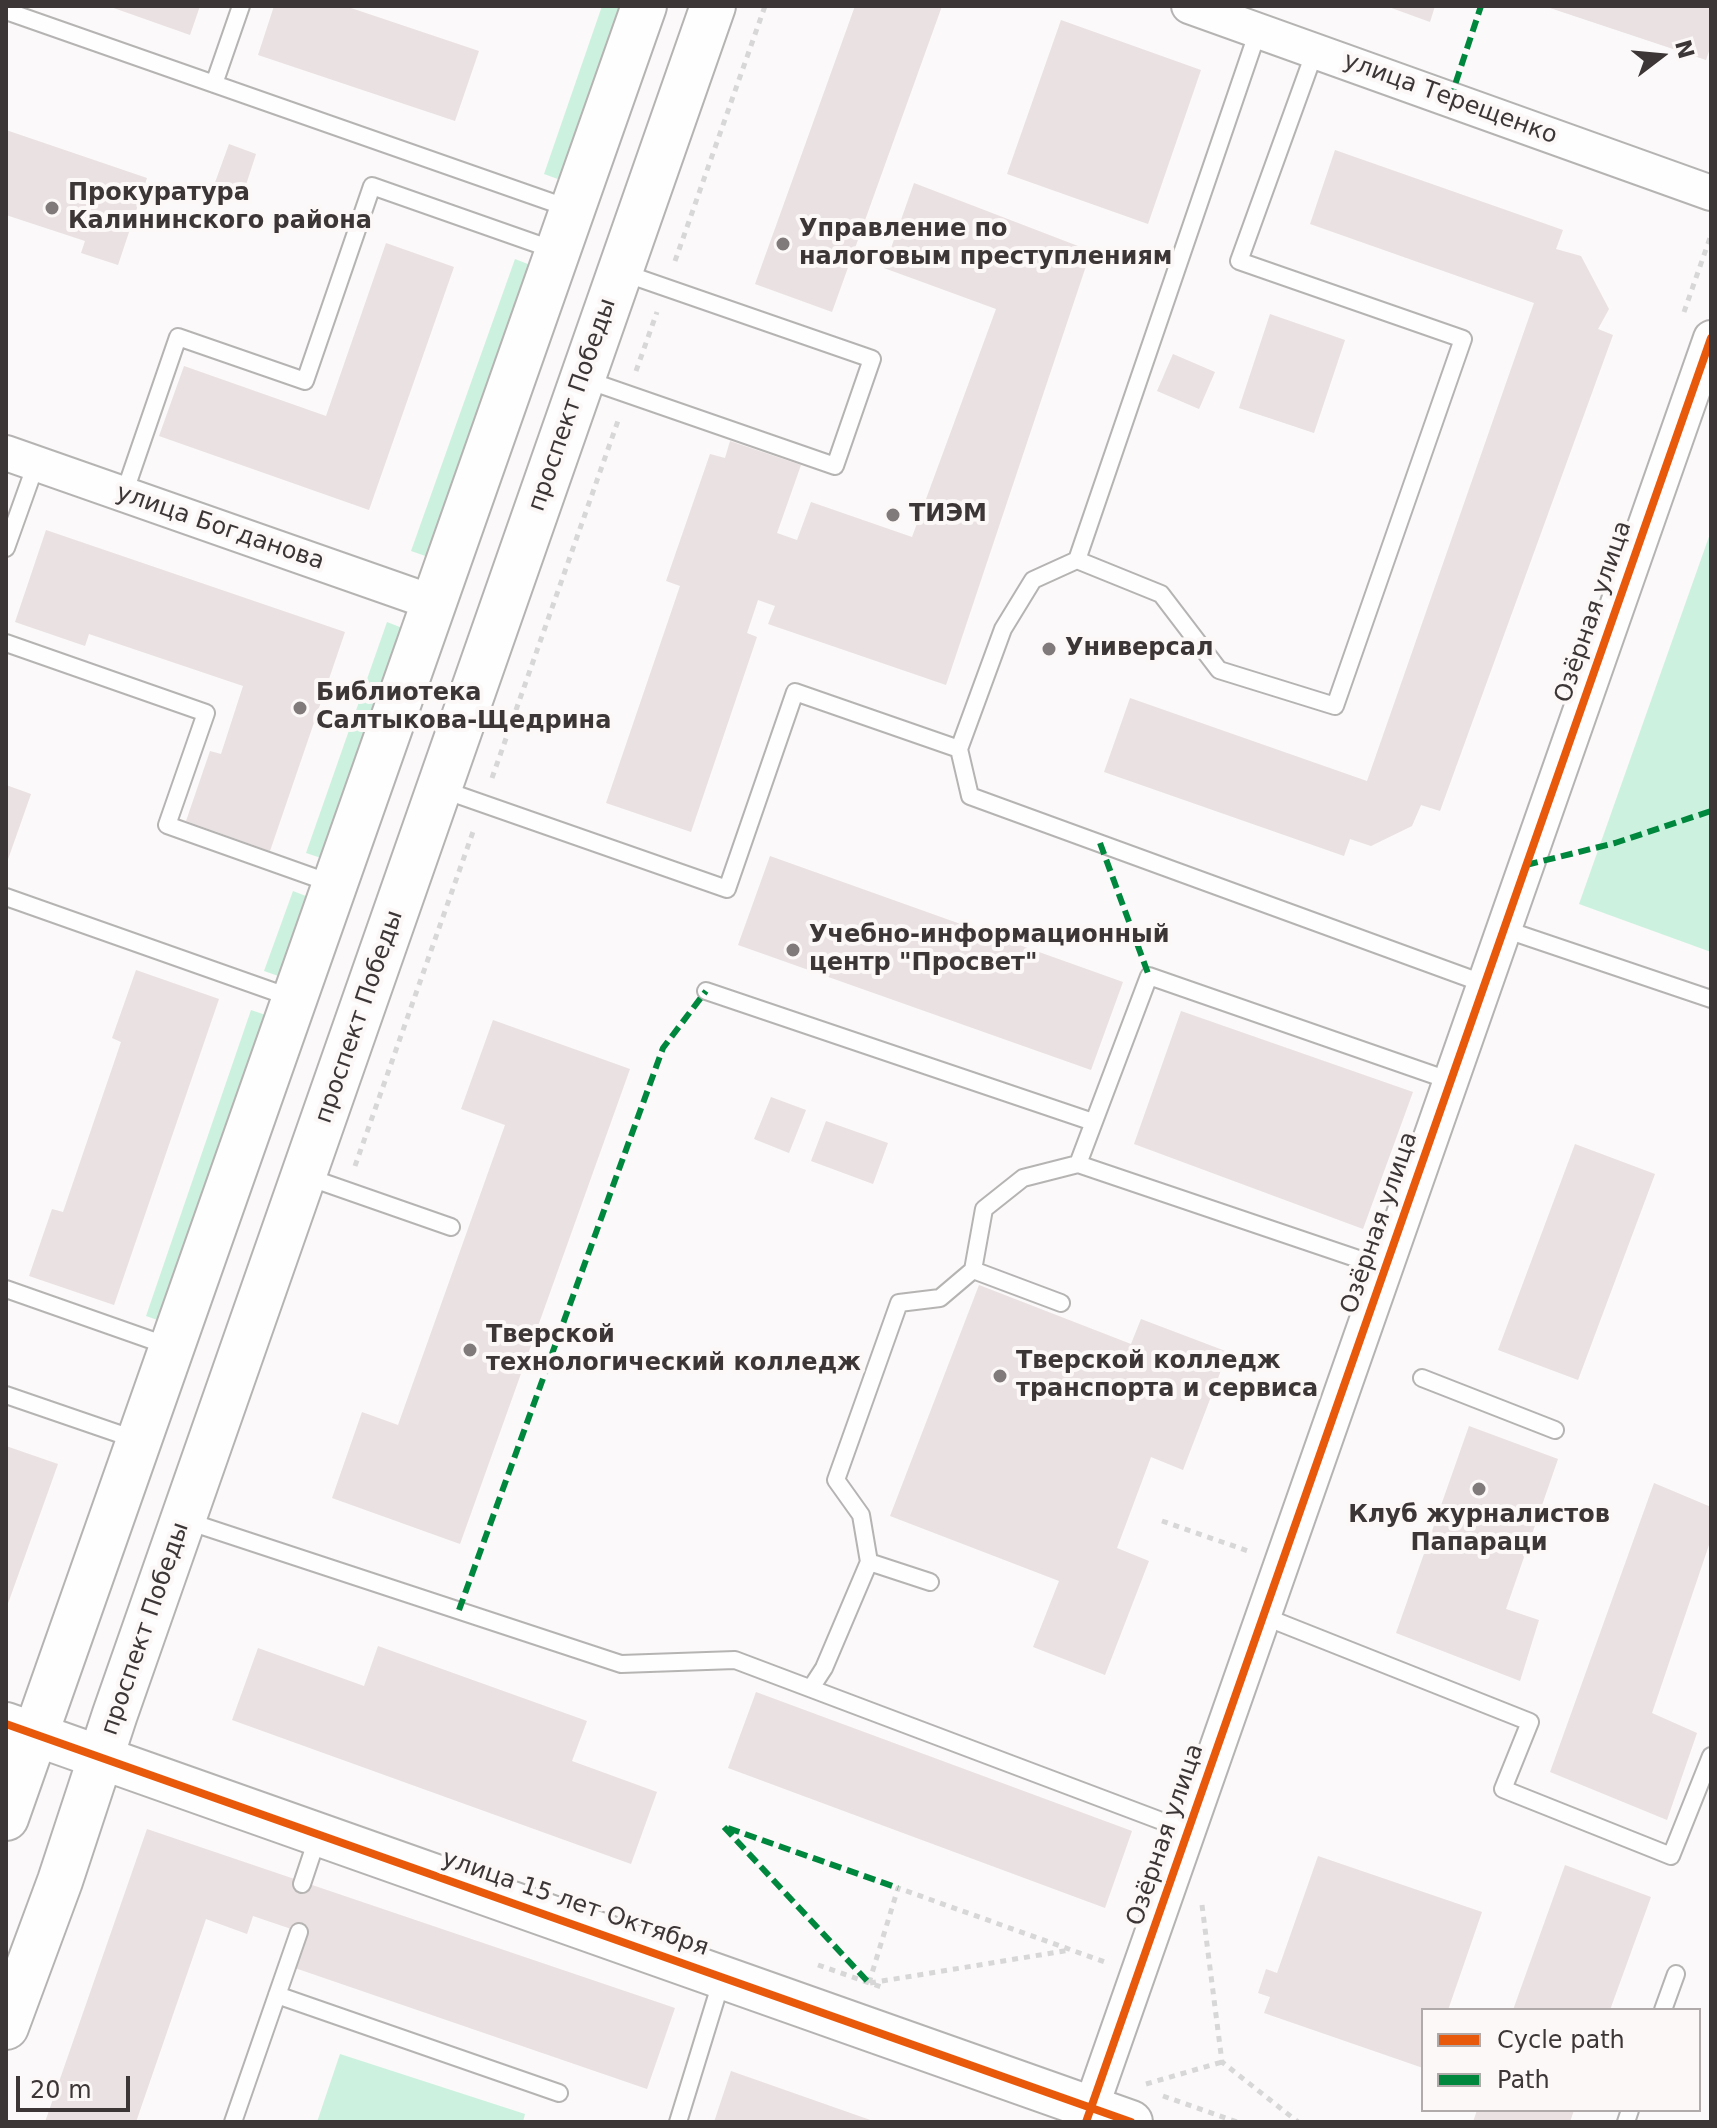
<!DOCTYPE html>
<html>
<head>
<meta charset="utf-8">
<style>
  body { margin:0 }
  #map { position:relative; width:1717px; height:2128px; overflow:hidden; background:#fbf9f9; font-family:"DejaVu Sans",sans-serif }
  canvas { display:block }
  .frame { position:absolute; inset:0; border:8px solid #3d3636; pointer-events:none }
  .legend { position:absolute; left:1421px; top:2008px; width:280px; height:104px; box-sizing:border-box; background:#fcf8f8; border:2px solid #b0aaaa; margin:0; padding:10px 14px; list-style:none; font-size:24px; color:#3d3636 }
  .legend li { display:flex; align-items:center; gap:16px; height:40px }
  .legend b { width:40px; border:2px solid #b0aaaa }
  .north { position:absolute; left:1621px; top:16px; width:80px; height:80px; -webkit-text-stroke:6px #fcf8f8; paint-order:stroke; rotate:74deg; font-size:22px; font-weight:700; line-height:32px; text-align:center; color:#3d3636 }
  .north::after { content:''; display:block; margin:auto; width:28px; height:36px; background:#3d3636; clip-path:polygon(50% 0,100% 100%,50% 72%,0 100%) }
  .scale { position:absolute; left:16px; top:2076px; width:114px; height:36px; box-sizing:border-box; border:4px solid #3d3636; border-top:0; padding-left:10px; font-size:24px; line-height:28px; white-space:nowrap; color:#3d3636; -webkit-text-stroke:6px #fcf8f8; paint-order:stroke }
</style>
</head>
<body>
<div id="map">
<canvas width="1717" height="2128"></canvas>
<div class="frame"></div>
<ul class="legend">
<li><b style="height:10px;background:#e8590c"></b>Cycle path</li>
<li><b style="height:10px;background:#00873e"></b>Path</li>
</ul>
<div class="north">N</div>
<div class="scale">20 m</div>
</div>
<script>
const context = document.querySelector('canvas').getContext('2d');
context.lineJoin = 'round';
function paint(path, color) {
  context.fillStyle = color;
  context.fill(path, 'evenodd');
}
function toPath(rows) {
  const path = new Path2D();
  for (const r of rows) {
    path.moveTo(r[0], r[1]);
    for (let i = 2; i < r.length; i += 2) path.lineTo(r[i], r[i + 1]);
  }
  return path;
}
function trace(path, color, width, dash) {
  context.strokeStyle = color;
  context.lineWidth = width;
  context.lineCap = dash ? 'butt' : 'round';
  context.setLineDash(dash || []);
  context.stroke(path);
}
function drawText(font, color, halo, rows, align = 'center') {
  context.font = font + ' "DejaVu Sans",sans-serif';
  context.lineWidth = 8;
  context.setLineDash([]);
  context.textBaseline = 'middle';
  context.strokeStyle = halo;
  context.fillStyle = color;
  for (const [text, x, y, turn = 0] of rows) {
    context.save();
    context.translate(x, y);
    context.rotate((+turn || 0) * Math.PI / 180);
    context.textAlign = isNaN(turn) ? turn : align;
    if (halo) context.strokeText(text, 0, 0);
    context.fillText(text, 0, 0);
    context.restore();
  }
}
paint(toPath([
  [602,6,628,6,566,182,544,174],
  [515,259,538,268,434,559,411,551],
  [1711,531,1711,952,1579,904],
  [387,622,410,631,330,861,306,853],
  [293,891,316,900,287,979,264,971],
  [251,1010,274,1018,169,1324,146,1316],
  [340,2054,525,2114,523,2122,317,2122]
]), '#ccf2df');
paint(toPath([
  [108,6,200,6,190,35],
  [274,6,345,6,479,51,455,121,258,55],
  [855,6,942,6,832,312,755,284],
  [1386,6,1435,6,1430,22],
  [1711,6,1711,45,1706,60,1547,7],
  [1061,20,1201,70,1148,224,1007,174],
  [6,130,147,178,118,265,81,253,85,241,6,215],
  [229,144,256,154,242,197,213,188],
  [1335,150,1563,230,1556,249,1581,256,1609,309,1598,329,1613,335,1440,811,1421,805,1412,826,1371,846,1350,839,1344,856,1104,772,1130,698,1367,781,1534,303,1310,224],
  [914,183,1091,251,946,685,768,624,775,606,758,600,747,633,757,637,691,832,606,803,680,586,666,581,710,454,725,458,730,441,801,465,777,533,797,540,811,502,912,537,996,309,884,268],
  [386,243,454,267,369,510,159,436,184,366,326,416],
  [1270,314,1345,340,1314,433,1239,408],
  [1173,354,1215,372,1199,409,1157,391],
  [46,530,345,632,270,851,186,821,210,751,221,754,243,686,89,634,85,646,15,622],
  [6,785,31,794,6,865],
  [770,856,1123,982,1091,1070,738,945],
  [136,970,219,999,114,1305,29,1276,52,1209,63,1212,121,1042,112,1038],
  [1181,1011,1413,1092,1363,1229,1134,1144],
  [493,1020,630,1069,460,1544,332,1498,362,1412,398,1425,505,1125,461,1109],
  [771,1097,806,1110,789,1153,754,1139],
  [826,1121,888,1143,873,1184,811,1161],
  [1575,1144,1655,1174,1578,1380,1498,1350],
  [979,1285,1131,1344,1141,1319,1228,1352,1183,1470,1151,1457,1117,1548,1149,1561,1105,1675,1033,1647,1059,1581,890,1516],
  [1469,1426,1558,1459,1506,1609,1539,1620,1520,1681,1396,1633],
  [6,1446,58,1464,6,1609],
  [1654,1483,1711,1507,1711,1539,1652,1713,1697,1733,1667,1820,1550,1772],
  [378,1646,587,1721,572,1761,657,1792,631,1864,232,1720,258,1648,364,1686],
  [756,1692,1132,1831,1105,1908,728,1768],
  [147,1829,675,2008,647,2089,292,1967,303,1933,253,1916,247,1934,206,1919,136,2122,45,2122],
  [1318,1856,1482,1912,1448,2010,1423,2010,1423,2068,1264,2013,1270,1997,1258,1993,1266,1969,1277,1973],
  [1565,1865,1651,1897,1610,2010,1513,2010],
  [731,2071,876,2122,714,2122],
  [1477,2110,1574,2110,1570,2122,1473,2122]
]), '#eae1e2');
const service = toPath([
  [6,11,571,209],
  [1315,51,1239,261,1463,339,1335,706,1219,670,1161,594,1077,560,1033,580,1003,629,959,749,970,796,1485,984],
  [214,84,241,6],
  [584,379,835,466,872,359,621,272],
  [124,494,178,337,305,381,372,186,557,251],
  [6,548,36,464],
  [1077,560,1258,31],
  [6,643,206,713,167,825,333,884],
  [441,789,727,889,795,692,959,749],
  [6,897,292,998],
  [1504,929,1711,999],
  [706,991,1093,1122],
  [305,1176,451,1227],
  [1385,1268,1078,1164,1149,976,1451,1081],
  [973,1270,1061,1303],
  [6,1289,171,1347],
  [1422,1378,1555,1430],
  [6,1395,137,1440],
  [184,1520,621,1664,735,1660,1188,1831],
  [930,1582,869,1562,861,1515,836,1480,899,1303,940,1298,973,1270,984,1209,1023,1178,1078,1164],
  [1263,1616,1530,1722,1503,1789,1671,1856,1711,1756],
  [811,1688,824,1668,869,1562],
  [302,1884,318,1836],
  [277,1995,559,2093],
  [1663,2010,1676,1974],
  [233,2122,299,1932],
  [678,2122,722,1979],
  [1626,2122,1630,2110]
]);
const minor = toPath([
  [1189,6,1711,193],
  [6,453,434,603],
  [1086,2122,1711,338]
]);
const tertiary = toPath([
  [6,1724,1131,2122]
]);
const secondary = toPath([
  [6,1818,644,6],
  [6,2027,60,1881,115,1714,713,6]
]);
trace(service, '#b6b3b3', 20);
trace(minor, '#b6b3b3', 38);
trace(tertiary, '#b6b3b3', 46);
trace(secondary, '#b6b3b3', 48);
trace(toPath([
  [675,261,765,6],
  [1684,312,1711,235],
  [636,371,657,312],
  [492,778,619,418],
  [355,1166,474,829],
  [1162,1521,1248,1551],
  [1202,1905,1222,2062,1298,2122],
  [818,1965,884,1988],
  [869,1983,898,1888,1105,1962],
  [870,1983,1070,1950],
  [1146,2084,1222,2062],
  [1163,2096,1237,2122]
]), '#d8d7d7', 5, [6, 6]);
trace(service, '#fefefe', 16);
trace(minor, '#fefefe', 34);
trace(tertiary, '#fefefe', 42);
trace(secondary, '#fefefe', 44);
trace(toPath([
  [1450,100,1481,6],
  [1100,843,1149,976],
  [1526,865,1615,843,1711,811],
  [459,1610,663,1048,706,991],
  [724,1827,869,1983],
  [728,1828,898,1888]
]), '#00873e', 6, [12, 6]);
trace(toPath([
  [6,1724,1131,2122],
  [1086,2122,1711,338]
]), '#e8590c', 8);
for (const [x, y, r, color] of [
  [52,208,8,"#807a7a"],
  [783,244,8,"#807a7a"],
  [893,515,8,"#807a7a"],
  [1049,649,8,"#807a7a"],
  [300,708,8,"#807a7a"],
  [793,950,8,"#807a7a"],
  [470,1350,8,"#807a7a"],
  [1000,1376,8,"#807a7a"],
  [1479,1489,8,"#807a7a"]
]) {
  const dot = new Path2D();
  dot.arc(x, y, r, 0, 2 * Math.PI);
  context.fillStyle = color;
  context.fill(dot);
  trace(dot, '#fcf8f8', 3);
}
drawText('24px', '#3d3636', '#fcf8f8', [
  ["улица Терещенко",1450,99,20],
  ["проспект Победы",573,405,-71],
  ["улица Богданова",220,528,19],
  ["Озёрная улица",1594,612,-71],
  ["проспект Победы",360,1017,-71],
  ["Озёрная улица",1380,1223,-71],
  ["проспект Победы",146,1629,-71],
  ["Озёрная улица",1166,1835,-71],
  ["улица 15 лет Октября",575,1904,19]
]);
drawText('bold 24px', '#3d3636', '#fcf8f8', [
  ["Прокуратура",68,194],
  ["Калининского района",68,222],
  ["Управление по",799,230],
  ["налоговым преступлениям",799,258],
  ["ТИЭМ",909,515],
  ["Универсал",1065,649],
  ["Библиотека",316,694],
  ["Салтыкова-Щедрина",316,722],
  ["Учебно-информационный",809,936],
  ["центр \"Просвет\"",809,964],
  ["Тверской",486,1336],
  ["технологический колледж",486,1364],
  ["Тверской колледж",1016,1362],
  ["транспорта и сервиса",1016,1390],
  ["Клуб журналистов",1479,1516,"center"],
  ["Папараци",1479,1544,"center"]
], 'left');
</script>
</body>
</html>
